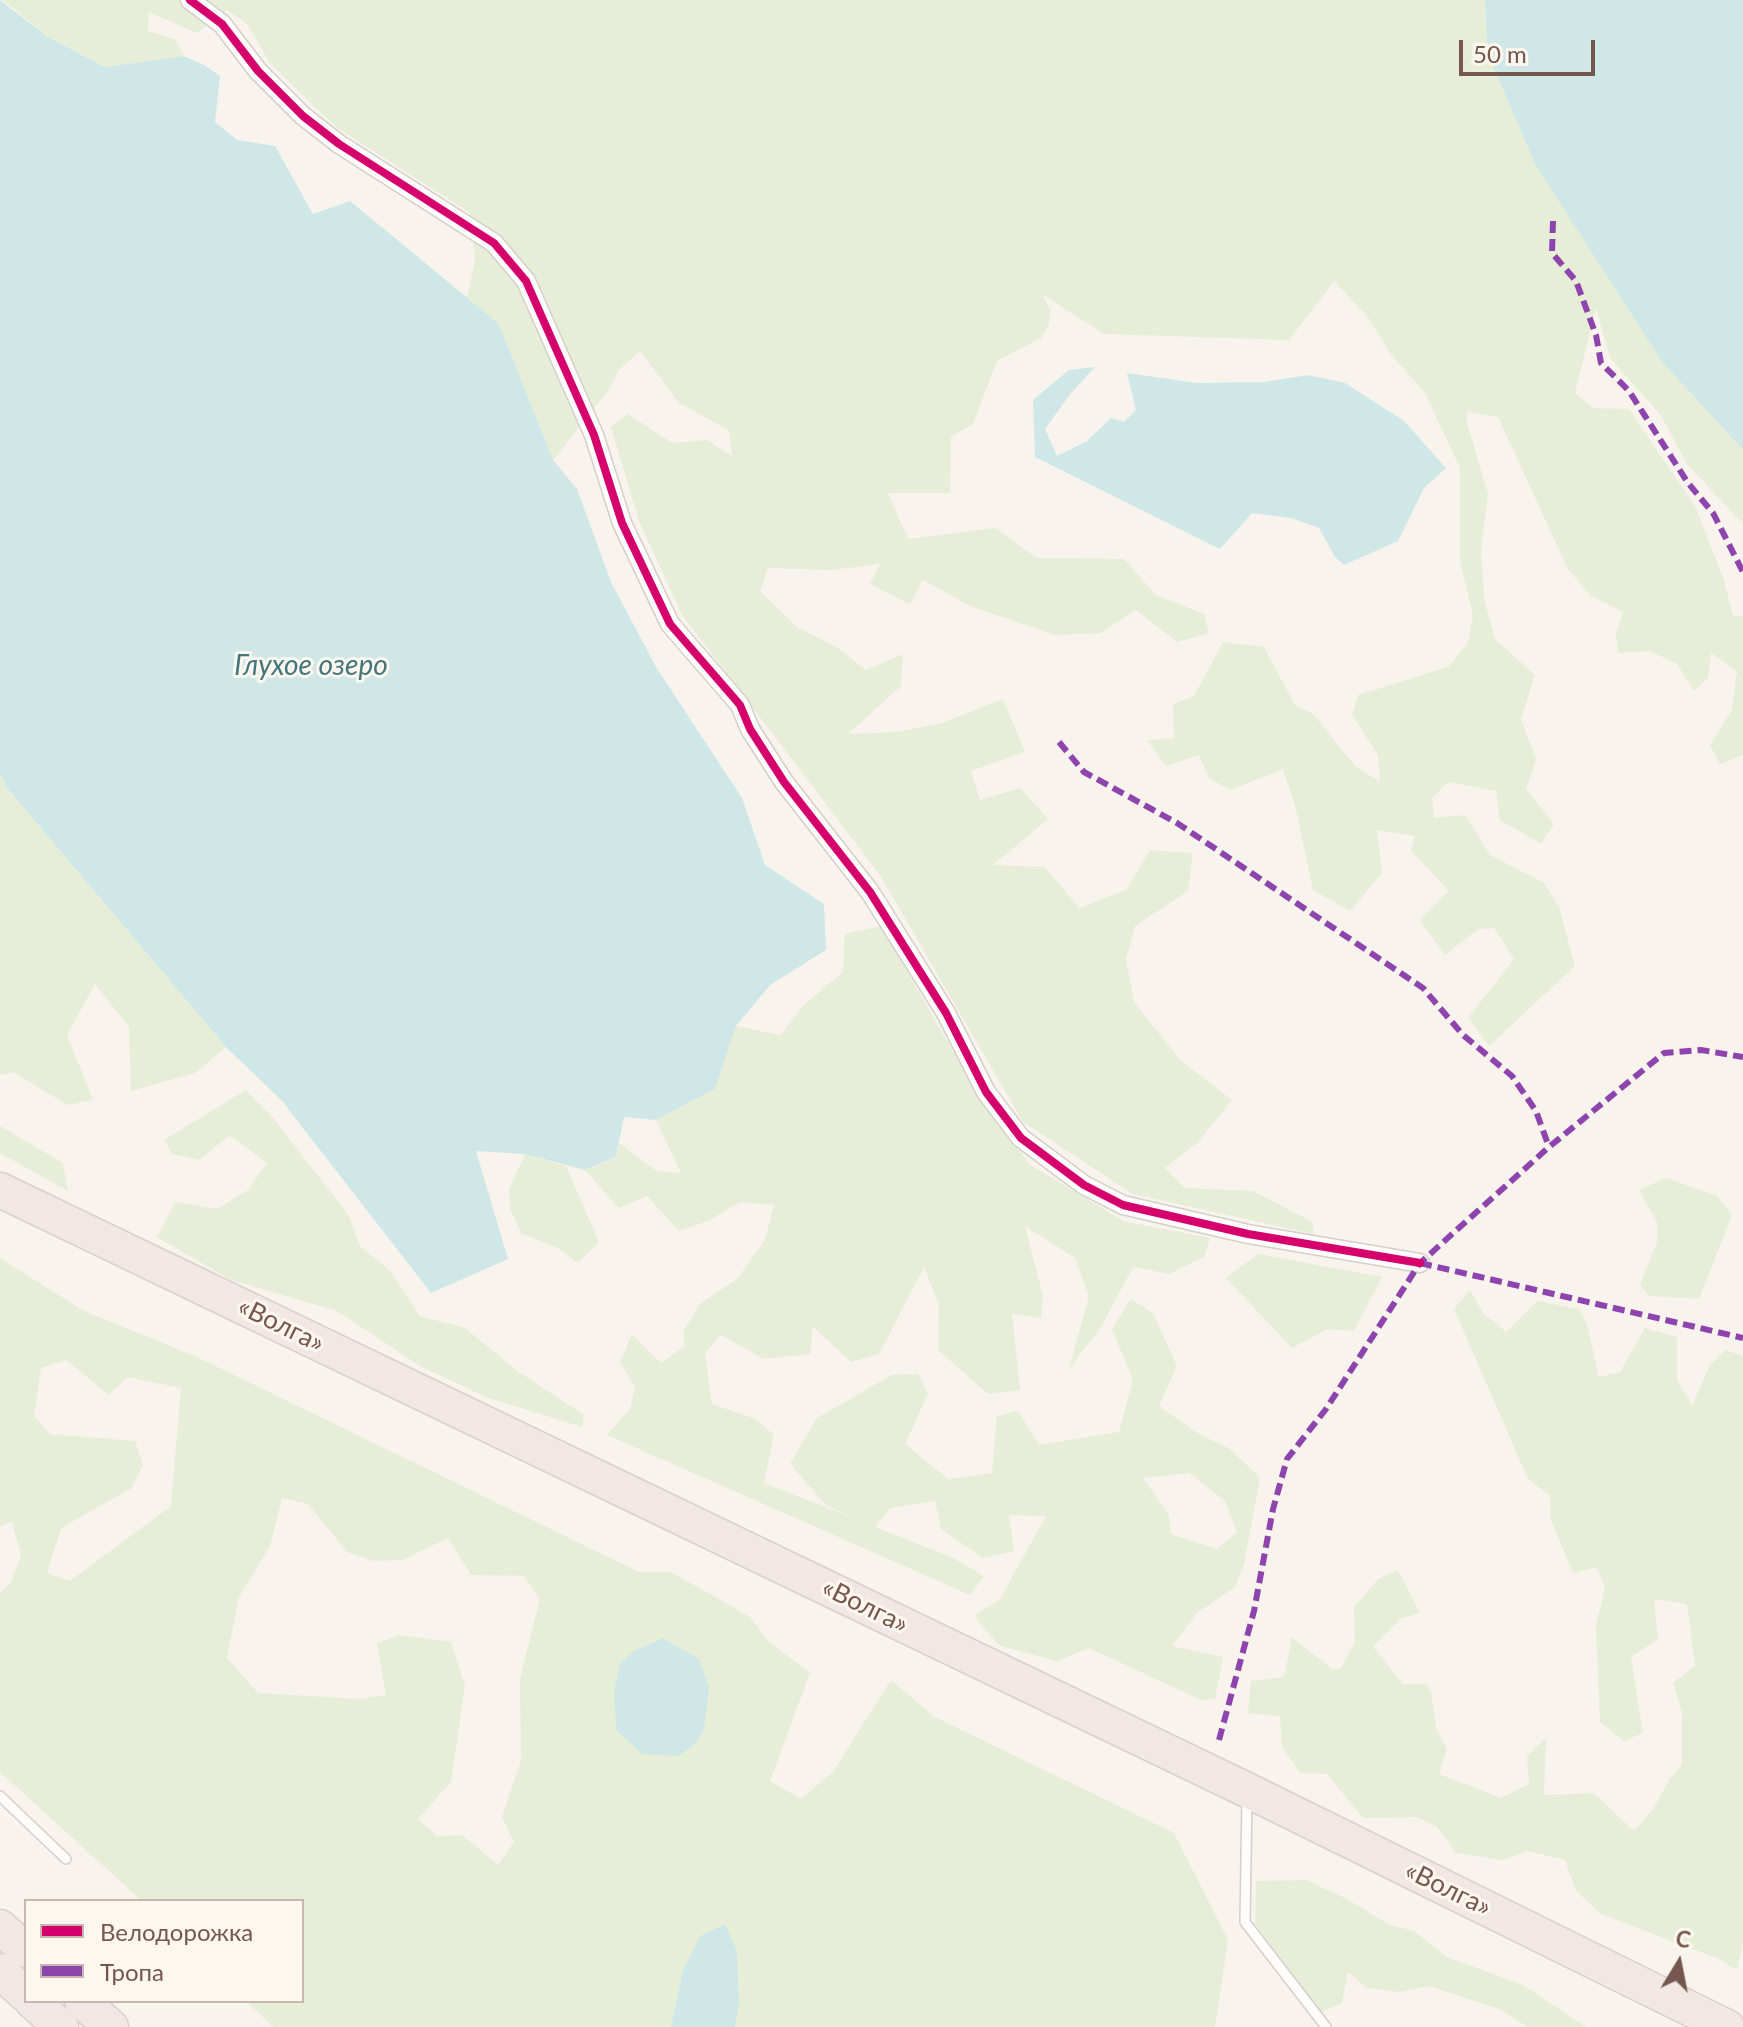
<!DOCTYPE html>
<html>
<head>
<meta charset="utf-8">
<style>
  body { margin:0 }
  #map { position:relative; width:1743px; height:2027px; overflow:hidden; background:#f8f3ed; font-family:Lato,sans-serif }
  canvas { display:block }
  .legend { position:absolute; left:24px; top:1899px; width:280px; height:104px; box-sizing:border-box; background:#fef7f0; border:2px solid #c8b7af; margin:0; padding:10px 14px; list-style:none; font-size:24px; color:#76574d }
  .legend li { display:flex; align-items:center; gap:16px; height:40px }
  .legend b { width:40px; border:2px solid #c8b7af }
  .north { position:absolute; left:1639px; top:1923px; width:80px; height:80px; -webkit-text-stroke:6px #fef7f0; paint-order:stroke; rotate:10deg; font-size:22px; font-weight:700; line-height:32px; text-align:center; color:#76574d }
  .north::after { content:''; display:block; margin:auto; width:28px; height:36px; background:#76574d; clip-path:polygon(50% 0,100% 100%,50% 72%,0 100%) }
  .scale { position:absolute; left:1459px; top:40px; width:136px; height:36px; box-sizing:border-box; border:4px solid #76574d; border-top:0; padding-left:10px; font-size:24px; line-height:28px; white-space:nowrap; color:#76574d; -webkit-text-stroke:6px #fef7f0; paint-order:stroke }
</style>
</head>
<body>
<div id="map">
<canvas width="1743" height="2027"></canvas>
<ul class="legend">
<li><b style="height:10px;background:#d6006c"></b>Велодорожка</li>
<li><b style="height:10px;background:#8e44ad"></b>Тропа</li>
</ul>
<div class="north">С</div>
<div class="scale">50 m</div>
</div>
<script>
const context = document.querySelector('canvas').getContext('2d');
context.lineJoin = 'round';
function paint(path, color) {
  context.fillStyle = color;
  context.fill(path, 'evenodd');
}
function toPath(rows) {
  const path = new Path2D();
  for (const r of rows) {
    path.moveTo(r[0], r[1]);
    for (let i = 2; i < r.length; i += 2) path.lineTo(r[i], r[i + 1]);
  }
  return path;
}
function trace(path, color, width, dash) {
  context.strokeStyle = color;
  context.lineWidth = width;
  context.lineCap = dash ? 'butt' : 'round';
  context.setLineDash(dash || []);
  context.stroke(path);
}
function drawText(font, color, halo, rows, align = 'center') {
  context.font = font + ' Lato,sans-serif';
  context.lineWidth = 6;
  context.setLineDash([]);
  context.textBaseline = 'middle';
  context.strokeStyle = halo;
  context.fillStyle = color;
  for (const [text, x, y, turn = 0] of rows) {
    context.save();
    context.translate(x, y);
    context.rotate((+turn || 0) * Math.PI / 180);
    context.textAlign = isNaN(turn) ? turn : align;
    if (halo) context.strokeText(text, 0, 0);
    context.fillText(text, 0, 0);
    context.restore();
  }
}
paint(toPath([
  [3,0,1485,0,1487,52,1663,363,1743,450,1743,524,1687,464,1660,414,1610,358,1596,308,1575,393,1593,408,1629,409,1695,506,1724,580,1733,616,1743,616,1743,755,1720,764,1710,745,1732,710,1737,672,1711,653,1708,678,1694,691,1677,664,1650,651,1618,653,1616,634,1623,612,1590,595,1568,569,1498,417,1467,412,1467,423,1488,494,1481,550,1484,598,1495,639,1535,675,1521,719,1536,759,1526,789,1554,824,1541,844,1500,820,1496,791,1448,782,1432,798,1434,818,1465,815,1490,855,1544,883,1559,907,1575,966,1489,1046,1468,1018,1514,959,1494,928,1478,929,1445,955,1420,920,1449,891,1411,851,1415,836,1377,830,1382,873,1350,911,1313,890,1295,805,1283,769,1230,790,1209,778,1199,755,1166,766,1147,740,1174,738,1173,704,1194,696,1223,642,1264,647,1295,705,1313,714,1355,766,1380,782,1378,755,1352,715,1358,695,1448,667,1468,643,1473,616,1460,560,1460,468,1425,393,1390,353,1368,317,1334,281,1289,340,1104,334,1042,294,1050,310,1049,325,1041,338,997,361,973,424,951,437,950,493,888,493,908,539,995,528,1037,558,1124,559,1156,595,1204,614,1209,633,1177,642,1136,610,1100,633,1055,635,970,606,923,580,910,604,870,584,880,564,832,570,768,568,760,591,797,627,838,648,866,670,903,654,901,686,848,734,897,732,942,723,1003,699,1025,752,971,771,980,800,1020,788,1048,819,993,865,1045,867,1079,908,1126,890,1150,850,1193,853,1188,891,1135,926,1126,959,1134,1002,1180,1060,1232,1100,1199,1141,1165,1168,1185,1188,1253,1191,1313,1222,1313,1234,1133,1194,1023,1122,880,875,682,615,639,521,611,427,628,414,672,443,707,440,732,456,729,430,679,403,640,351,619,370,610,388,553,461,499,324,467,298,475,260,470,213,336,127,271,65,247,24,227,10,197,33,149,12,148,31,176,40,184,56,106,67,48,37],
  [0,773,7,788,226,1047,195,1073,131,1091,129,1027,95,984,67,1035,93,1100,68,1105,13,1072,0,1075],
  [881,926,974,1088,1029,1164,1123,1221,1210,1238,1204,1257,1169,1274,1133,1267,1101,1327,1069,1369,1089,1296,1075,1258,1025,1226,1043,1296,1041,1318,1012,1314,1020,1390,988,1394,938,1350,939,1305,924,1267,879,1354,851,1362,813,1327,810,1354,764,1359,721,1335,705,1353,712,1404,756,1419,774,1435,764,1483,850,1517,826,1505,790,1464,817,1418,892,1375,918,1374,928,1394,905,1444,948,1479,992,1473,997,1416,1018,1411,1039,1445,1119,1432,1133,1380,1112,1329,1131,1299,1153,1313,1177,1366,1159,1406,1199,1434,1230,1449,1260,1478,1244,1564,1235,1587,1197,1613,1172,1646,1223,1657,1215,1699,1201,1700,1089,1648,1057,1661,1000,1646,974,1616,1000,1599,1046,1516,1009,1515,1014,1551,983,1558,941,1529,935,1501,890,1508,875,1527,953,1558,984,1576,970,1595,607,1435,630,1409,635,1386,620,1363,632,1334,661,1363,684,1347,684,1330,701,1303,737,1279,765,1240,774,1205,740,1202,708,1221,679,1231,647,1196,619,1208,585,1170,616,1158,619,1143,657,1171,681,1173,656,1120,715,1089,736,1026,780,1035,806,1003,843,972,845,934],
  [1189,1473,1225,1501,1237,1532,1217,1549,1171,1534,1169,1515,1143,1478],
  [246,1090,274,1119,349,1216,360,1246,390,1271,420,1316,465,1328,519,1372,584,1415,582,1427,486,1397,420,1366,337,1311,231,1280,157,1237,175,1202,217,1209,248,1190,267,1163,230,1135,199,1160,172,1154,164,1140],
  [0,1126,63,1163,68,1191,0,1153],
  [525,1154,566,1166,599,1242,578,1263,556,1247,522,1234,510,1209,509,1189],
  [1666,1178,1717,1196,1732,1215,1699,1299,1649,1296,1640,1285,1657,1242,1657,1222,1639,1190],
  [1258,1254,1382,1277,1354,1331,1327,1329,1292,1348,1226,1278],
  [0,1258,84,1311,197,1357,639,1572,671,1572,750,1617,768,1641,810,1673,770,1781,801,1799,833,1772,891,1680,933,1716,1174,1833,1228,1940,1215,2027,735,2027,739,2006,682,1973,671,2027,273,2027,246,2001,302,2001,302,1901,142,1901,0,1772,0,1593,11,1582,21,1556,12,1521,0,1527],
  [66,1360,109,1395,128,1377,181,1388,171,1506,70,1581,47,1573,61,1528,132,1488,143,1465,135,1441,50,1434,34,1416,41,1368],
  [282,1498,308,1504,347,1552,373,1561,402,1560,448,1538,471,1575,524,1576,540,1599,520,1679,521,1761,502,1817,514,1842,498,1865,462,1835,437,1836,418,1819,451,1782,465,1686,451,1642,400,1635,377,1643,386,1695,361,1699,258,1693,227,1658,239,1597,270,1546],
  [1470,1290,1483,1313,1506,1332,1537,1301,1580,1309,1588,1328,1599,1377,1620,1372,1645,1328,1677,1337,1677,1379,1692,1405,1710,1365,1726,1350,1743,1356,1743,1941,1737,1970,1719,1959,1601,1914,1576,1891,1565,1860,1527,1851,1503,1860,1456,1853,1437,1827,1417,1817,1363,1818,1327,1774,1300,1773,1282,1747,1280,1716,1248,1713,1251,1681,1284,1677,1292,1637,1333,1670,1341,1668,1355,1642,1354,1607,1378,1579,1398,1570,1420,1613,1400,1619,1373,1647,1403,1684,1426,1684,1431,1691,1436,1728,1447,1749,1439,1774,1501,1798,1529,1784,1527,1756,1546,1738,1544,1795,1594,1793,1634,1831,1654,1808,1669,1780,1682,1765,1682,1713,1673,1683,1695,1666,1687,1604,1654,1599,1658,1639,1631,1657,1643,1733,1624,1741,1600,1722,1596,1625,1605,1588,1597,1567,1573,1573,1551,1520,1550,1496,1528,1479,1454,1309],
  [1306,1880,1347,1899,1388,1924,1414,1931,1447,1957,1523,1985,1586,2027,1528,2027,1499,2009,1429,1986,1399,1992,1367,1988,1348,1972,1342,2003,1321,2012,1255,1924,1256,1881]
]), '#e7eed8');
paint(toPath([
  [0,0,48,37,105,67,184,56,204,65,220,76,215,122,237,140,275,146,313,214,350,201,499,324,553,460,577,489,611,582,656,667,742,798,765,865,824,904,826,950,770,985,736,1026,715,1089,656,1120,624,1117,616,1157,585,1170,525,1154,476,1151,508,1259,431,1293,282,1101,226,1047,7,788,0,773],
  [1485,0,1743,0,1743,450,1663,363,1536,166,1487,52],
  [1095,367,1071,393,1045,429,1057,456,1087,441,1111,418,1124,422,1136,410,1127,373,1197,383,1264,382,1308,375,1345,383,1404,421,1446,468,1424,488,1398,541,1344,565,1335,557,1319,528,1291,518,1252,513,1220,549,1035,457,1033,400,1069,370],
  [663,1638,699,1659,709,1688,704,1730,693,1746,678,1756,642,1754,616,1730,614,1691,620,1664,634,1651],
  [725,1924,737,1951,739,2006,735,2027,671,2027,682,1973,700,1936]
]), '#cfe8e7');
const lane = toPath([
  [0,1796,66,1859],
  [1247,1798,1245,1922,1326,2027]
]);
const street = toPath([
  [190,0,222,24,258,71,303,116,339,144,494,243,526,281,594,435,622,523,670,624,740,705,750,729,784,782,870,892,946,1013,986,1092,1021,1138,1084,1185,1123,1205,1248,1234,1420,1263]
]);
const highway = toPath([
  [0,1190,1247,1790,1727,2027],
  [0,1927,26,1950],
  [0,1971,26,1995],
  [32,2001,61,2027],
  [82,2001,111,2027]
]);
trace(lane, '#d6ceca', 12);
trace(street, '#d6ceca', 21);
trace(highway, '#d9d0cb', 37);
trace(lane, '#fefdfc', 9);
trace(street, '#fefdfc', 18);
trace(highway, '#f1e8e5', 34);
trace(toPath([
  [1553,221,1552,253,1576,281,1596,335,1601,363,1629,391,1688,483,1713,513,1743,572],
  [1059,742,1084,772,1177,823,1423,988,1463,1035,1512,1076,1536,1111,1549,1147],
  [1420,1263,1743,1338],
  [1219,1740,1254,1611,1273,1509,1287,1459,1326,1409,1420,1263,1549,1147,1664,1053,1701,1050,1743,1057]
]), '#8e44ad', 6, [12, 6]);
trace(toPath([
  [190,0,222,24,258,71,303,116,339,144,494,243,526,281,594,435,622,523,670,624,740,705,750,729,784,782,870,892,946,1013,986,1092,1021,1138,1084,1185,1123,1205,1248,1234,1420,1263]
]), '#d6006c', 8);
drawText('26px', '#76574d', '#fef7f0', [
  ["«Волга»",281,1325,26],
  ["«Волга»",865,1606,26],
  ["«Волга»",1448,1889,26]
]);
drawText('italic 28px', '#41767a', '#fef7f0', [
  ["Глухое озеро",311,666]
]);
</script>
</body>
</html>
